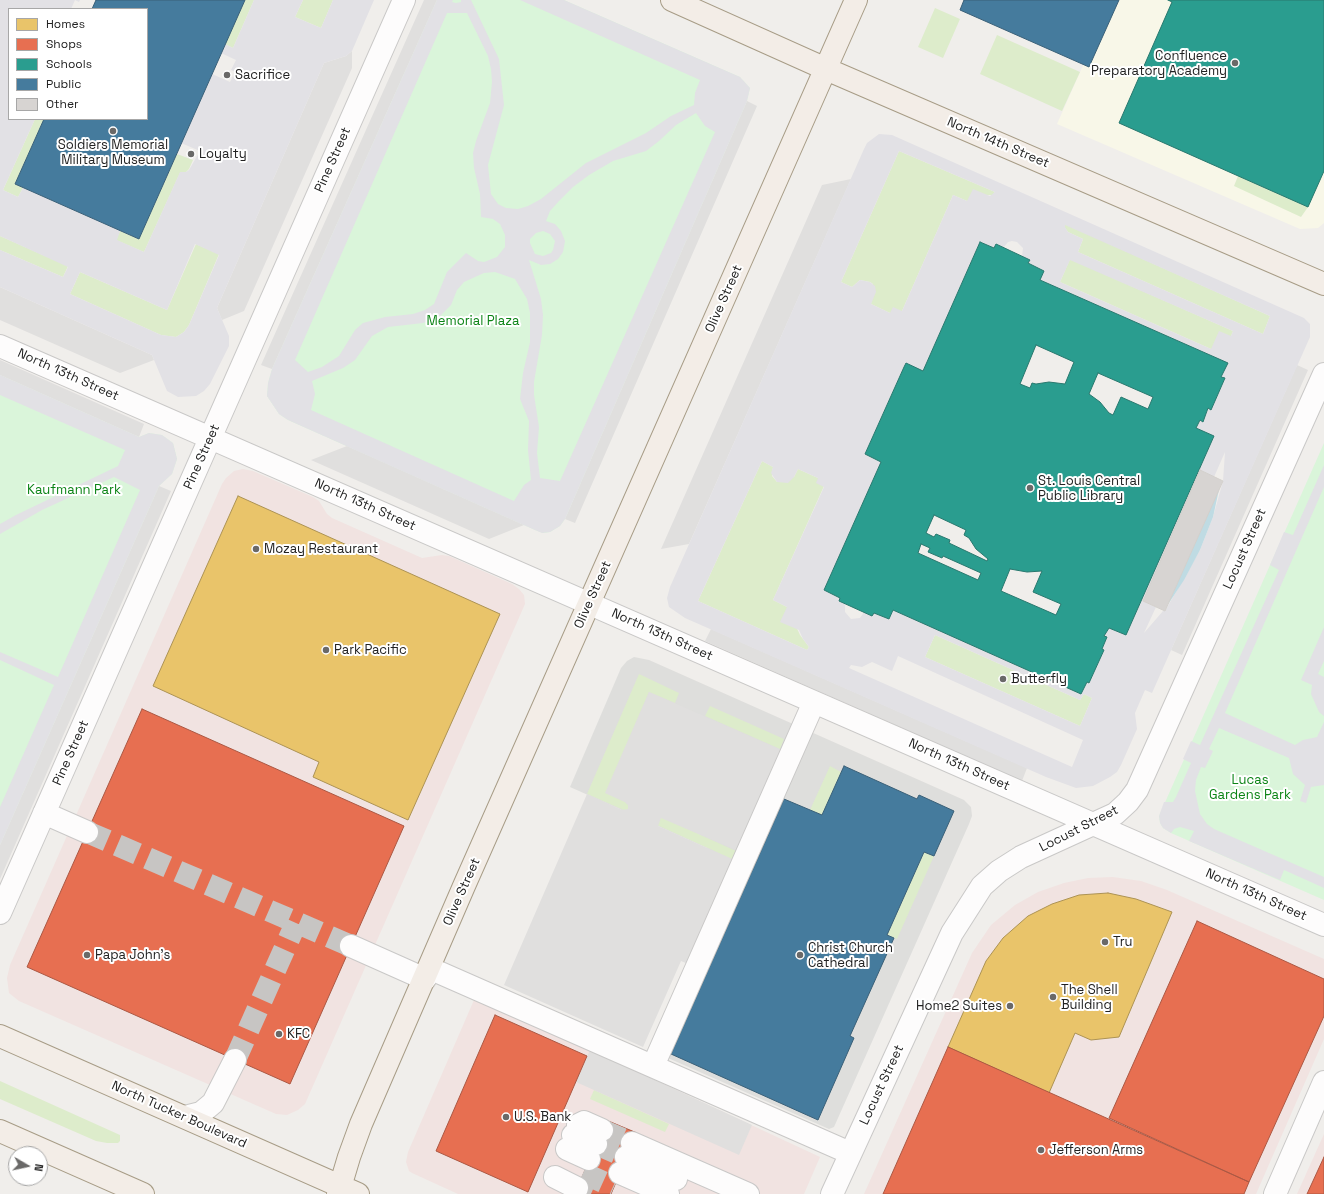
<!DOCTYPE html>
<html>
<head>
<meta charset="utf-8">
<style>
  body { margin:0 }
  #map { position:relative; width:1324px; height:1194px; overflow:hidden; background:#f0eeeb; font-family:"Space Grotesk",sans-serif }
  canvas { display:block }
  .legend { position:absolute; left:8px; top:8px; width:140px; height:112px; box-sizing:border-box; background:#fff; border:1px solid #a7a7a7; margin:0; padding:5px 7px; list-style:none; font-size:12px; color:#222 }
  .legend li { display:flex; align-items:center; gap:8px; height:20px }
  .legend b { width:20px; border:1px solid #a7a7a7 }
  .north { position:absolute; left:8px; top:1146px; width:40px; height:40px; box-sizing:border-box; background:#fff; border:1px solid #a7a7a7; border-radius:50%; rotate:99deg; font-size:11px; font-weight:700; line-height:16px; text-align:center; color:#222 }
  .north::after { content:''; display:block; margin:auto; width:14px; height:18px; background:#6a6968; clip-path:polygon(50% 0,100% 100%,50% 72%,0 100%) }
</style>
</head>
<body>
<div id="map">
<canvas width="1324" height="1194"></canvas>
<ul class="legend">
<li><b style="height:11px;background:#e9c46a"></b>Homes</li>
<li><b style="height:11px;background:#e76f51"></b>Shops</li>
<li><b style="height:11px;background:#2a9d8f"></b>Schools</li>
<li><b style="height:11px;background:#457b9d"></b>Public</li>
<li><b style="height:11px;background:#d7d4d2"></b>Other</li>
</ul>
<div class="north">N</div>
</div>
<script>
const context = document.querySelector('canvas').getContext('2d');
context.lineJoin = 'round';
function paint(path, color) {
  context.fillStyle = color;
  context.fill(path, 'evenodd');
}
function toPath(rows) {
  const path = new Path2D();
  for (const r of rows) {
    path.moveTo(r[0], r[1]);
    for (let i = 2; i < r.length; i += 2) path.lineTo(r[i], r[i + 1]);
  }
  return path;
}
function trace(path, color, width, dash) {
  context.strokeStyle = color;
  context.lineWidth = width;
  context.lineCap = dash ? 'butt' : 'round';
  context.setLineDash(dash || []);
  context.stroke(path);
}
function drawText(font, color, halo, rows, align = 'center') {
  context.font = font + ' "Space Grotesk",sans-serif';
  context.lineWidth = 4;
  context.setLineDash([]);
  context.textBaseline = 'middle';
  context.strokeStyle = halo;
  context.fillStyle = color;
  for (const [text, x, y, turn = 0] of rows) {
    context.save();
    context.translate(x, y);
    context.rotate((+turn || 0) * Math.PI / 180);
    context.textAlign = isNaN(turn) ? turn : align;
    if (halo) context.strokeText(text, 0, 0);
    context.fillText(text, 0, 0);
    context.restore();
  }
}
paint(toPath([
  [243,469,253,471,313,497,319,501,327,514,332,518,422,558,442,555,449,556,512,584,519,589,524,595,525,604,305,1104,298,1110,287,1115,276,1114,19,1001,9,993,7,978,10,965,222,484,226,478,234,471],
  [1113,877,1141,881,1167,890,1324,959,1324,1039,1256,1194,864,1194,972,953,991,925,1015,905,1038,892,1064,883,1088,878],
  [474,1000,590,1050,820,1157,804,1194,458,1194,412,1173,409,1171,406,1162,408,1152],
  [1324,1134,1324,1194,1297,1194]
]), '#f1e3e1');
paint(toPath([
  [1112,0,1324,0,1324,223,1318,228,1300,229,1057,124]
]), '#f8f7e8');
paint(toPath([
  [634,657,649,660,964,800,971,807,972,816,969,824,834,1127,829,1129,668,1058,706,971,707,848,570,787,621,668,627,661]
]), '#dededc');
paint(toPath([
  [245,0,254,0,233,48,225,44],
  [303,0,333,0,321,28,295,17],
  [935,8,960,19,943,58,918,47],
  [997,35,1080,72,1062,111,980,74],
  [35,119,44,119,15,184,23,188,18,197,3,190],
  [899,151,995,192,993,195,986,195,967,201,953,195,902,311,890,313,871,304,873,284,870,282,860,280,852,287,841,282],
  [177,154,193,160,189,169,186,172,180,173,144,252,116,240,120,231,139,239],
  [1238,176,1308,207,1301,217,1234,186],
  [1065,224,1270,316,1263,334,1078,252,1083,239,1068,232,1064,227],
  [0,236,68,266,63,277,0,250],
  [196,244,219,254,189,325,184,332,176,337,161,335,70,294,80,272,167,310],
  [1070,259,1233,331,1231,336,1211,349,1060,282],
  [762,461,773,467,772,476,777,482,794,477,798,469,818,478,824,486,773,600,787,607,800,635,809,647,807,650,698,601],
  [935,635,1080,700,1084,694,1092,698,1080,726,925,657],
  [639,674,679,693,675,703,649,692,606,793,625,802,628,805,628,809,626,811,587,794],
  [710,706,784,739,780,749,705,716],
  [830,766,841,772,822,815,810,810],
  [661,817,736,851,732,859,657,825],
  [924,852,934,856,897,939,887,935],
  [0,1081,120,1135,120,1141,118,1143,107,1143,96,1141,0,1099],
  [594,1090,669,1124,665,1132,590,1099]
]), '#ddeccb');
paint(toPath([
  [437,0,564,0,740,77,750,88,747,101,565,519,560,526,550,532,543,533,535,530,288,420,279,414,267,396,268,383,272,369],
  [0,375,139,437,149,433,162,435,173,443,177,459,172,474,159,486,0,845],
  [1324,443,1324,900,1171,833,1163,828,1160,823,1159,816]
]), '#daf5da');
paint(toPath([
  [424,0,437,0,272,369,261,365],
  [352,51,352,68,244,311,222,320,217,308,324,63,346,56],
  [747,101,757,106,575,523,565,519],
  [851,179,689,544,661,549,822,185],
  [0,287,152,355,154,360,120,373,0,320],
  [0,360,144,424,139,437,0,375],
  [1297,365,1308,370,1182,655,1171,650],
  [347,446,524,525,489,539,311,460],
  [159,486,171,491,0,879,0,845],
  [711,629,1027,768,1022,781,705,641],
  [649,692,802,759,707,972,681,961,643,1047,504,985,587,794,622,810,628,809,628,805,625,802,605,793],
  [661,818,736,850,732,859,658,826],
  [590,1050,752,1125,739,1155,576,1082]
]), '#e0dfde');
paint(toPath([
  [0,0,80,0,79,2,75,0,71,9,9,9,9,119,35,119,3,190,18,197,23,188,28,190,120,231,117,240,144,252,180,172,186,172,189,170,200,151,181,143,212,74,230,82,235,72,231,70,236,60,221,53,225,44,233,48,254,0,303,0,295,17,321,28,333,0,374,0,352,51,346,56,324,63,217,308,229,336,229,346,210,384,204,391,196,396,178,397,167,391,152,355,0,287,0,250,63,277,68,267,0,236],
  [195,244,219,255,189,325,184,332,176,337,161,335,70,294,80,272,167,310],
  [437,0,453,0,452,2,456,3,461,2,461,0,471,0,499,59,504,105,488,165,491,194,498,204,506,208,518,209,528,206,541,199,586,163,646,133,671,116,694,105,695,93,700,80,520,0,564,0,740,77,750,88,747,101,565,519,560,526,550,532,542,533,535,530,288,420,279,414,267,396,268,383,272,369],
  [447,13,467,13,488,56,491,69,492,82,490,103,476,141,473,153,474,168,480,194,481,217,493,219,500,224,505,235,505,247,497,257,484,262,478,261,466,253,447,272,434,304,425,310,413,314,385,317,363,323,355,330,339,356,322,367,308,372,295,360],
  [696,113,705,126,715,132,560,481,540,478,537,453,539,427,534,395,534,382,542,335,543,315,541,299,529,260,541,265,550,264,558,259,563,252,565,241,561,231,555,224,546,221,550,211,559,201,573,187,589,175,613,161,646,151,659,141,676,125],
  [543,231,550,234,555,241,553,250,551,253,543,256,535,254,530,243,530,239,536,233],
  [495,272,515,279,527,299,530,313,530,342,523,373,520,399,529,421,528,450,531,480,524,485,514,501,311,410,315,394,312,381,343,368,355,360,372,336,388,327,423,323,438,318,451,305,457,290,464,282,484,273],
  [879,134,892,135,1304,318,1310,324,1310,337,1152,693,1145,690,1135,713,1137,729,1121,765,1117,772,1110,777,1093,786,1076,788,1046,777,685,618,669,607,667,598,670,587,864,149,867,143],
  [899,151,995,192,990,196,973,189,967,201,953,195,902,311,893,307,890,313,871,304,876,292,875,286,870,282,860,280,852,287,841,282],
  [1065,225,1270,316,1263,334,1078,252,1083,239,1068,232,1065,227],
  [1012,241,1017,242,1023,248,1022,256,1030,260,1028,263,1044,271,1040,280,1227,363,1221,377,1225,379,1211,409,1208,408,1203,421,1200,420,1196,428,1214,436,1126,635,1109,628,1104,636,1107,638,1102,649,1104,650,1089,683,1087,682,1081,694,893,610,889,619,874,613,864,612,860,618,851,619,845,612,845,604,839,601,840,598,824,590,881,462,865,454,905,364,923,371,980,242,994,248,1003,248,1008,242],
  [1070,260,1233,331,1231,336,1219,331,1211,349,1060,282],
  [1225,452,1223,481,1213,517,1200,550,1165,611,1163,611,1144,633,1156,607,1143,601,1201,471,1214,477],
  [762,461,773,467,771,473,777,482,788,483,794,477,798,469,818,478,816,483,824,487,773,600,787,607,780,622,799,630,803,639,809,647,807,650,698,601],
  [935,635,1080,700,1084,694,1092,698,1080,726,925,657],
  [898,656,1083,740,1072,767,849,668,851,665,862,667,872,662,892,671],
  [0,375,139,437,149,433,162,435,173,443,177,459,172,474,159,486,0,845,0,807,54,685,0,660,0,652,58,677,140,490,114,477,42,510,0,534,0,524,16,515,118,466,125,450,0,395],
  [1324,465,1324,487,1225,713,1295,745,1303,740,1317,737,1324,722,1324,785,1311,787,1306,803,1300,801,1305,785,1293,774,1289,758,1219,728,1209,749,1213,751,1205,768,1201,767,1196,780,1195,791,1200,814,1207,824,1214,829,1324,877,1324,888,1284,870,1280,880,1189,841,1194,831,1180,827,1174,829,1171,833,1163,828,1160,823,1159,816,1164,802,1173,802,1176,797,1191,763,1183,759,1191,741,1200,745,1279,570,1270,565,1284,532,1293,535],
  [1324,627,1324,661,1318,674,1324,677,1324,716,1319,712,1311,694,1312,685,1301,680]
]), '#e2e1e5');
paint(toPath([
  [1220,485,1213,517,1200,550,1184,580,1167,606]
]), '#bfdbe3');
const homes = toPath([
  [238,496,500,614,408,820,313,777,319,762,153,686,238,496],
  [1108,893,1136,899,1172,912,1119,1037,1091,1040,1075,1033,1049,1093,948,1047,986,961,1003,938,1028,916,1052,904,1079,895,1108,893]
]);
paint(homes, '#e9c46a');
trace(homes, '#ad9354', 1);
const shops = toPath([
  [142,709,404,826,290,1084,27,967,142,709],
  [1197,921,1324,979,1324,1016,1249,1182,1109,1118,1197,921],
  [495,1015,587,1056,528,1192,436,1151,495,1015],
  [948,1047,1249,1182,1244,1194,883,1194,948,1047],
  [606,1120,637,1133,611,1194,575,1194,606,1120],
  [1324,1157,1324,1194,1307,1194,1324,1157]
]);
paint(shops, '#e76f51');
trace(shops, '#ac5843', 1);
const schools = toPath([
  [1168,0,1324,0,1324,171,1308,207,1119,123,1172,2,1168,0],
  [980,242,994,248,996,244,1030,260,1028,263,1044,271,1040,280,1228,363,1221,377,1225,378,1211,410,1208,408,1203,422,1200,420,1196,428,1214,436,1126,635,1109,628,1104,636,1107,637,1102,649,1104,650,1089,683,1087,682,1081,694,893,610,889,619,874,613,872,616,839,601,840,598,824,590,881,462,865,454,904,367,906,363,923,371,980,242],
  [1036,345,1074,362,1065,384,1049,382,1036,384,1032,383,1030,388,1020,384,1036,345],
  [1098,373,1153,397,1148,409,1121,397,1113,415,1109,413,1100,402,1089,394,1098,373],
  [934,515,966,530,964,535,969,538,976,549,988,559,987,561,949,543,950,540,936,534,934,537,926,533,934,515],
  [921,544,930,548,928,552,942,558,943,556,981,573,978,580,918,553,921,544],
  [1010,569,1027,572,1042,571,1033,592,1061,604,1056,615,1001,591,1010,569]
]);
paint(schools, '#2a9d8f');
trace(schools, '#28786e', 1);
const public = toPath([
  [96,0,245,0,139,239,15,184,44,119,147,119,147,9,92,9,96,0],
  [964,0,1119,0,1089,67,960,10,964,0],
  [844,766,917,799,919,795,954,811,934,856,924,852,887,935,894,938,850,1036,854,1038,818,1120,671,1054,784,799,822,815,844,766]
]);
paint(public, '#457b9d');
trace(public, '#3a6078', 1);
const building = toPath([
  [1200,470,1223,481,1165,611,1143,601,1200,470]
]);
paint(building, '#d7d4d2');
trace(building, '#d3d0cc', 1);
trace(toPath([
  [87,832,351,946],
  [235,1060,296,923],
  [602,1130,632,1143],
  [596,1144,626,1157],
  [583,1173,614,1187],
  [577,1188,591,1194]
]), '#c7c5c3', 22, [22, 11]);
const minor = toPath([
  [0,346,1324,925],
  [44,813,87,832],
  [0,913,404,0],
  [351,946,425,979],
  [429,968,850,1153],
  [653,1066,814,702],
  [185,1117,201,1113,213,1103,235,1060],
  [578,1125,584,1122,602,1130],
  [573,1135,596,1144],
  [632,1143,748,1194],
  [567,1149,589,1159],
  [626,1157,676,1179],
  [620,1173,668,1194],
  [555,1177,577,1188],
  [832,1194,952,933,982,886,999,871,1021,857,1115,814,1128,802,1137,790,1324,374],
  [1275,1194,1324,1082]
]);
const major = toPath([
  [672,0,826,69,1324,284],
  [0,1036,358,1194],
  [0,1131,143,1194],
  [338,1194,349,1157,361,1124,464,886,856,0]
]);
trace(minor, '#c9c8c7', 24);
trace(major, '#a79c86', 24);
trace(minor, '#fdfcfc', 22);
trace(major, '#f3ede7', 22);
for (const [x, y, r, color] of [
  [1235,63,4,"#6a6968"],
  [227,75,4,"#6a6968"],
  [113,131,4,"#6a6968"],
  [191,154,4,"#6a6968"],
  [1030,488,4,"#6a6968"],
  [256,549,4,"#6a6968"],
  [326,650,4,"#6a6968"],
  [1003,679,4,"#6a6968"],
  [1105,942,4,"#6a6968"],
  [87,955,4,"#6a6968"],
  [800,955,4,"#6a6968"],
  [1053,997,4,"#6a6968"],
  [1010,1006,4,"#6a6968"],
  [279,1034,4,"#6a6968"],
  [506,1117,4,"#6a6968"],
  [1041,1150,4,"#6a6968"]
]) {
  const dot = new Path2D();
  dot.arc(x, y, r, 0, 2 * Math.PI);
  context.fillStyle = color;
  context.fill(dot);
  trace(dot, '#fff', 1.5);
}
drawText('13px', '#222', '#fff', [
  ["Confluence",1227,56,"right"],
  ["Preparatory Academy",1227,71,"right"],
  ["Sacrifice",235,75],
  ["Soldiers Memorial",113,145,"center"],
  ["Military Museum",113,160,"center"],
  ["Loyalty",199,154],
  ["St. Louis Central",1038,481],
  ["Public Library",1038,496],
  ["Mozay Restaurant",264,549],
  ["Park Pacific",334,650],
  ["Butterfly",1011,679],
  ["Tru",1113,942],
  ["Christ Church",808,948],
  ["Cathedral",808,963],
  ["Papa John's",95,955],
  ["The Shell",1061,990],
  ["Building",1061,1005],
  ["Home2 Suites",1002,1006,"right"],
  ["KFC",287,1034],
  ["U.S. Bank",514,1117],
  ["Jefferson Arms",1049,1150]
], 'left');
drawText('13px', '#222', '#fff', [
  ["North 14th Street",998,143,23],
  ["Pine Street",333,160,-66],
  ["Olive Street",724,299,-66],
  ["North 13th Street",68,375,24],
  ["Pine Street",202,457,-66],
  ["North 13th Street",365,505,24],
  ["Locust Street",1245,549,-66],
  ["Olive Street",593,595,-66],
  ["North 13th Street",662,635,24],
  ["Pine Street",71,753,-66],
  ["North 13th Street",959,765,24],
  ["Locust Street",1079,829,-27],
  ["Olive Street",462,892,-66],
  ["North 13th Street",1256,895,24],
  ["Locust Street",882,1085,-65],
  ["North Tucker Boulevard",179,1115,24]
]);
drawText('13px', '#0c8416', '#fff', [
  ["Memorial Plaza",473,321],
  ["Kaufmann Park",74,490],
  ["Lucas",1250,780],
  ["Gardens Park",1250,795]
]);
</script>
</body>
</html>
